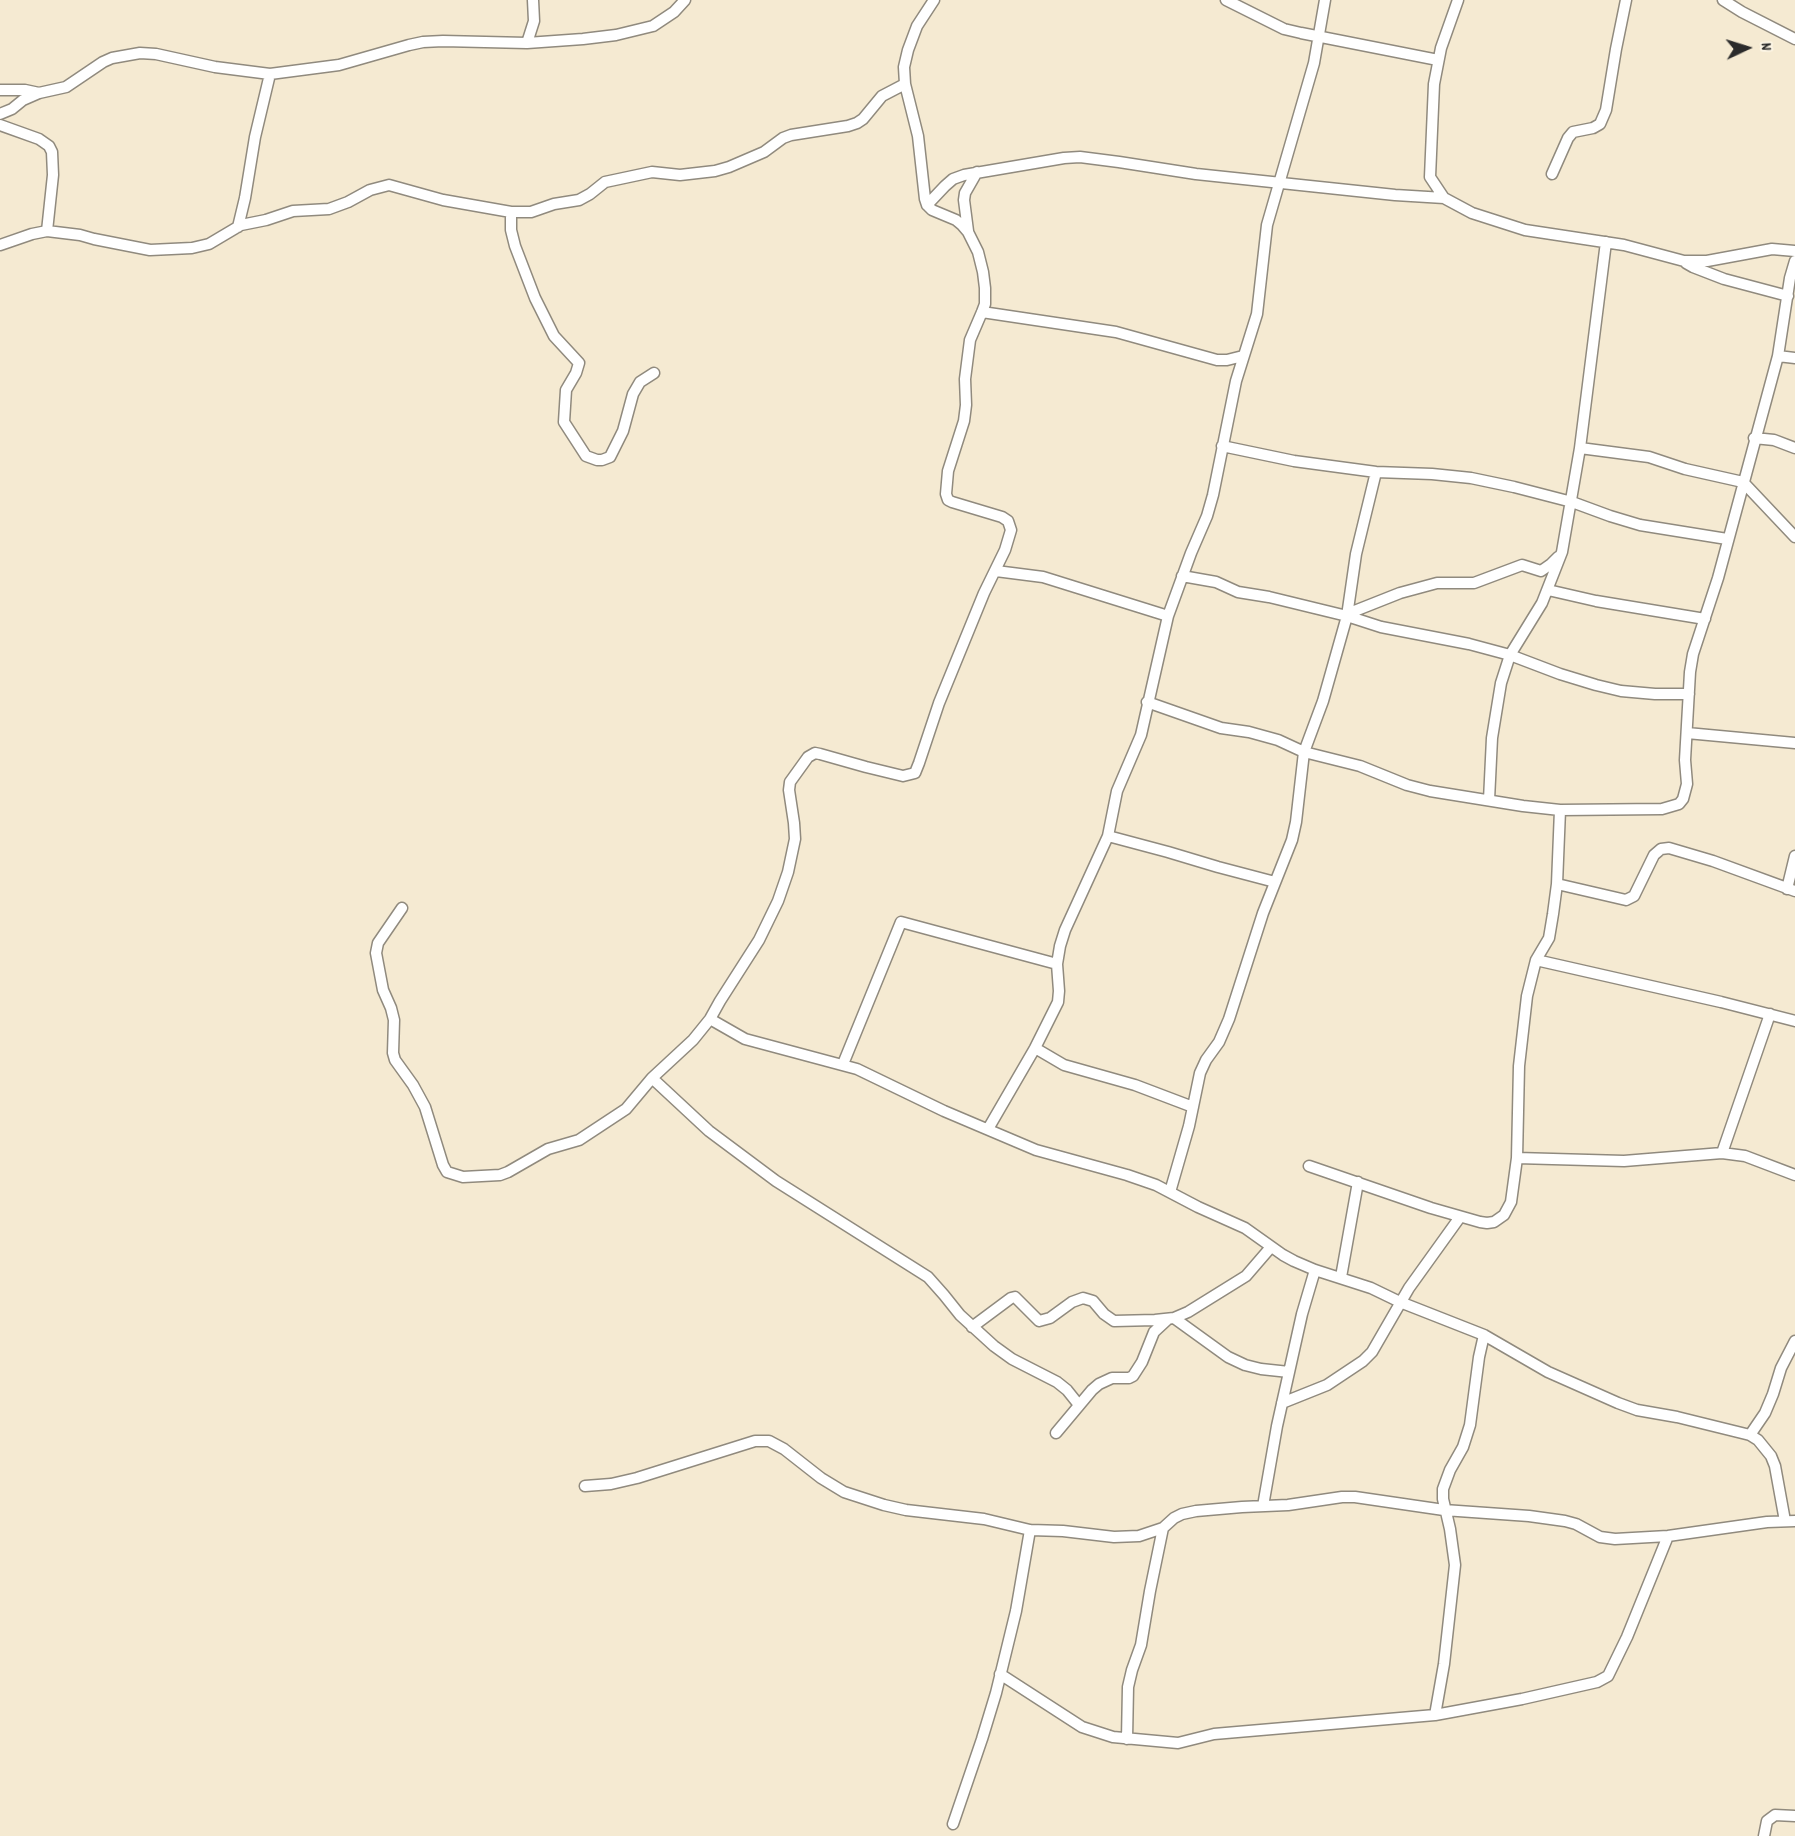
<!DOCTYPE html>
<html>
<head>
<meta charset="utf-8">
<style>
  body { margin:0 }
  #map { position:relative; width:1795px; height:1836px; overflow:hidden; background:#f5ead2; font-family:Dekko,sans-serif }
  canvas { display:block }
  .north { position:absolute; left:1717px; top:18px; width:60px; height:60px; -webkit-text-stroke:4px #fcf5e5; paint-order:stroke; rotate:86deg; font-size:16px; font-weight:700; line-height:24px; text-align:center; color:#2b2b2b }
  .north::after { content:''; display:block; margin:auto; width:21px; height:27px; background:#2b2b2b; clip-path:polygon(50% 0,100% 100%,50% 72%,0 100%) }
</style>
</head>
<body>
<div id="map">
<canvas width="1795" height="1836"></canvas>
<div class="north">N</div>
</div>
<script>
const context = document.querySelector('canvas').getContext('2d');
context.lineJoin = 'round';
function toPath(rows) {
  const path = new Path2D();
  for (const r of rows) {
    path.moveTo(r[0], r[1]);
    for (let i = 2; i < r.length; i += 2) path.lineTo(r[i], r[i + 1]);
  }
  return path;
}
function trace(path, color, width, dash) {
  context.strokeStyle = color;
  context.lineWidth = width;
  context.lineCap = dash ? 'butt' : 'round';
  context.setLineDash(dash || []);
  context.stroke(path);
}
const minor = toPath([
  [1226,0,1284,29,1301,33,1438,60],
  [1723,0,1742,12,1795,39],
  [527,43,534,21,533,0],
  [0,90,25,90,39,93,66,87,103,62,112,58,140,53,156,54,215,67,270,74,339,65,409,45,423,42,443,41,527,43,583,39,616,35,653,26,674,12,685,0],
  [0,114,12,109,23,100,39,93],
  [0,125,39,139,49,146,52,152,53,175,47,231],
  [1552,174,1568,138,1573,132,1593,128,1600,124,1606,110,1616,49,1626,0],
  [1444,198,1430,177,1434,84,1441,48,1458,0],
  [927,205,945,186,953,179,964,175,1064,158,1080,157,1119,162,1196,174,1395,195,1444,198,1472,213,1525,230,1624,245,1684,261,1707,261,1772,249,1795,251],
  [511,212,511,230,515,246,535,298,554,336,579,363,576,373,566,390,564,422,586,456,597,460,602,460,610,457,623,431,633,394,640,382,654,373],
  [238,227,245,198,255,137,270,74],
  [968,231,964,200,965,193,977,172],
  [0,245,32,234,47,231,80,235,94,239,150,250,192,248,209,244,241,225,266,220,293,211,329,209,348,202,370,190,389,185,443,200,511,212,531,212,554,204,579,200,590,194,605,182,652,172,680,175,715,171,729,167,764,152,783,138,791,135,848,126,857,123,863,119,882,96,905,84],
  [1686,263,1693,267,1724,279,1788,296],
  [982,312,1116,332,1217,360,1227,360,1243,356],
  [1778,356,1795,358],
  [1754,438,1774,440,1795,448],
  [1222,446,1294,461,1376,472,1432,474,1471,478,1514,487,1572,502,1610,516,1640,525,1727,539],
  [1580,448,1649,457,1685,469,1743,482,1795,537],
  [996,571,1043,577,1168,616],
  [1182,576,1216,582,1238,592,1269,597,1347,616,1381,627,1469,644,1510,655,1560,674,1596,685,1621,691,1655,694,1689,694],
  [1548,590,1596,601,1705,619],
  [1347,614,1400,593,1437,583,1474,583,1522,565,1541,571,1551,564,1558,557],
  [1147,702,1221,728,1249,732,1278,740,1304,752,1360,766,1407,785,1430,791,1523,806,1560,810,1662,809,1679,804,1683,799,1687,784,1685,760,1690,672,1693,654,1718,578,1778,356,1790,278,1795,261],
  [1687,733,1795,743],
  [1489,800,1492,738,1501,683,1510,655,1542,603,1562,552,1580,448,1606,242],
  [1108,836,1168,852,1218,867,1275,882],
  [1557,884,1626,900,1634,896,1654,855,1661,849,1669,848,1713,861,1795,891],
  [1787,889,1795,856],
  [402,908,378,943,376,953,383,990,391,1008,394,1020,393,1053,395,1060,413,1085,425,1107,443,1165,447,1172,463,1177,500,1175,508,1172,548,1149,579,1140,626,1109,652,1078,693,1040,710,1019,720,1001,759,940,778,901,788,872,795,839,794,823,789,790,790,782,808,757,815,753,820,754,866,767,903,776,915,773,919,763,939,703,984,593,1005,550,1011,530,1008,521,1002,517,952,502,948,500,946,494,948,471,964,421,966,405,965,379,970,340,982,312,985,304,985,288,983,272,978,252,968,232,962,225,956,220,932,210,927,205,925,199,918,136,905,84,904,67,908,50,917,26,934,0],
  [1536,960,1721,1002,1795,1021],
  [710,1019,745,1039,857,1069,944,1111,1036,1150,1127,1175,1156,1185,1198,1207,1245,1228,1283,1255,1294,1261,1315,1270,1371,1288,1400,1302,1484,1335,1548,1372,1618,1403,1637,1410,1677,1417,1750,1435,1758,1440,1771,1456,1775,1466,1785,1521],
  [1035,1048,1064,1065,1135,1085,1193,1107],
  [843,1064,901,922,1057,964],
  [652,1078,709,1131,776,1181,928,1277,944,1295,960,1315,994,1346,1012,1359,1057,1382,1067,1390,1079,1405],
  [988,1129,1035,1048,1058,1002,1059,991,1057,964,1060,946,1065,930,1108,836,1117,791,1141,735,1168,616,1191,553,1207,516,1213,495,1236,381,1257,314,1267,225,1314,63,1325,0],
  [1722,1153,1770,1014],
  [1517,1158,1624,1161,1722,1153,1745,1156,1795,1175],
  [1309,1166,1431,1208,1480,1222,1487,1223,1494,1222,1504,1215,1511,1202,1517,1158,1519,1066,1527,996,1536,960,1549,938,1553,914,1557,884,1560,810],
  [1170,1192,1189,1126,1200,1073,1206,1060,1219,1042,1229,1019,1263,913,1292,840,1296,822,1304,752,1323,701,1347,616,1356,554,1376,472],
  [1341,1277,1358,1182],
  [1174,1318,1228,1357,1245,1365,1261,1369,1289,1372],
  [972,1327,1011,1298,1015,1297,1039,1321,1050,1318,1072,1302,1083,1298,1093,1301,1104,1314,1114,1321,1155,1320,1174,1318,1188,1312,1246,1276,1271,1247],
  [1282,1403,1327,1385,1363,1361,1372,1352,1409,1288,1460,1217],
  [1056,1433,1092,1390,1099,1384,1112,1378,1129,1378,1133,1376,1142,1362,1154,1332,1168,1319],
  [1750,1435,1765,1413,1773,1394,1781,1368,1795,1341],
  [585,1486,611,1484,637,1478,755,1441,769,1441,784,1449,821,1478,844,1492,884,1505,906,1510,984,1519,1030,1530,1063,1531,1114,1537,1139,1536,1163,1528,1174,1518,1182,1514,1196,1511,1242,1507,1288,1505,1342,1497,1355,1497,1444,1510,1529,1516,1565,1521,1576,1524,1600,1537,1615,1539,1668,1536,1767,1522,1795,1521],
  [1263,1506,1277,1426,1302,1314,1315,1270],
  [1000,1674,1082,1727,1113,1737,1178,1743,1214,1734,1435,1715,1522,1699,1597,1682,1608,1676,1627,1637,1668,1536],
  [1435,1715,1444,1664,1455,1565,1450,1529,1443,1499,1443,1489,1450,1470,1463,1447,1470,1425,1479,1357,1484,1335],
  [1127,1739,1128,1687,1132,1670,1141,1645,1150,1591,1163,1528],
  [953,1824,982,1739,996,1693,1016,1611,1030,1530],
  [1764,1836,1767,1821,1775,1815,1795,1816]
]);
trace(minor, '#908a7e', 13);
trace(minor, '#fff', 10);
</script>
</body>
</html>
